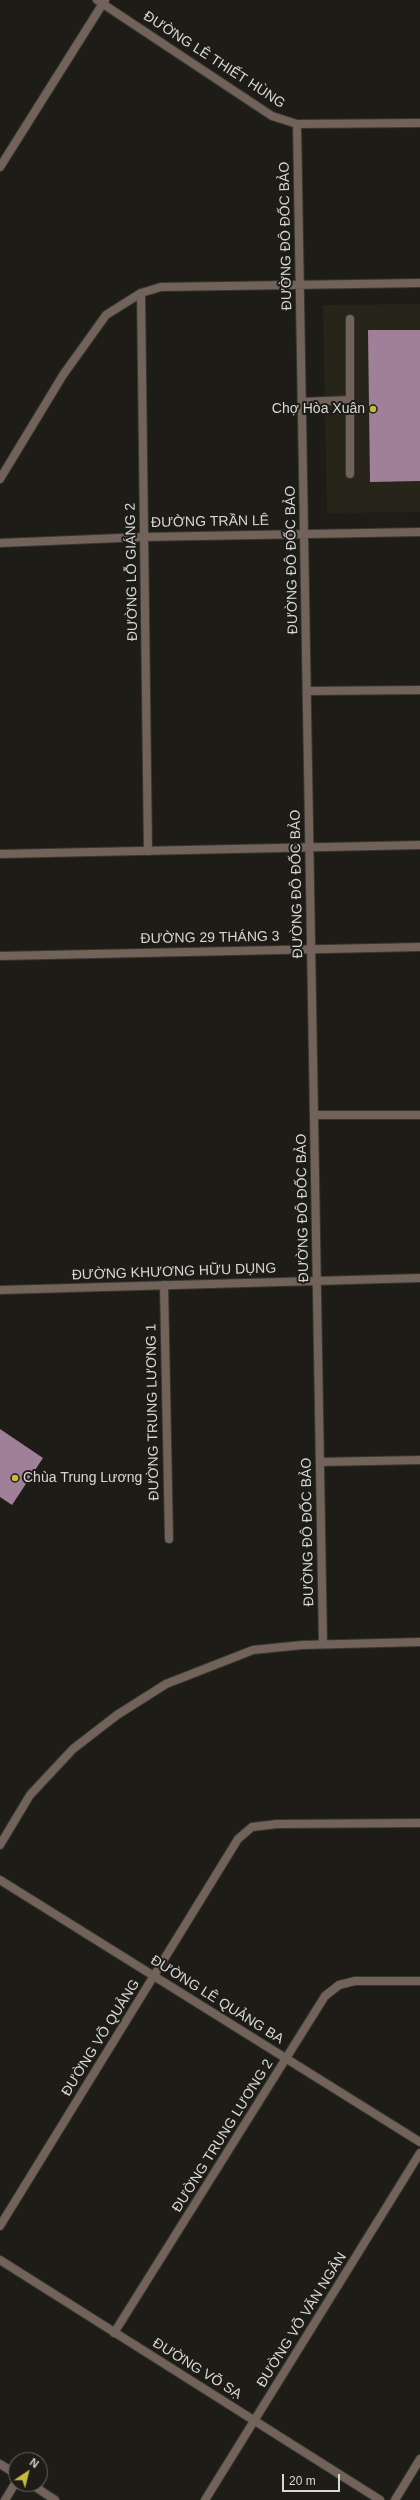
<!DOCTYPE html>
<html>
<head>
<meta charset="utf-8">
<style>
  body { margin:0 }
  #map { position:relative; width:420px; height:2500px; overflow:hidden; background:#1d1c17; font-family:Arial,sans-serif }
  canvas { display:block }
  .north { position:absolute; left:8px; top:2452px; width:40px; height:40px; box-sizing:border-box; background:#1d1c17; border:1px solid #686763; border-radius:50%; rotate:35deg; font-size:11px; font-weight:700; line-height:16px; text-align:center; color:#d8d7d4 }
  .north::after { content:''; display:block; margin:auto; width:14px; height:18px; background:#c5bc3d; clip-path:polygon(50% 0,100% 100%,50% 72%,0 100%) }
  .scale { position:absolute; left:282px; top:2474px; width:58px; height:18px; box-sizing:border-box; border:2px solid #d8d7d4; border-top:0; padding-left:5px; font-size:12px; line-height:14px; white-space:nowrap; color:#d8d7d4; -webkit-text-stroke:3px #1d1c17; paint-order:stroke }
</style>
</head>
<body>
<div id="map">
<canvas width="420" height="2500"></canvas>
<div class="north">N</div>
<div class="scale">20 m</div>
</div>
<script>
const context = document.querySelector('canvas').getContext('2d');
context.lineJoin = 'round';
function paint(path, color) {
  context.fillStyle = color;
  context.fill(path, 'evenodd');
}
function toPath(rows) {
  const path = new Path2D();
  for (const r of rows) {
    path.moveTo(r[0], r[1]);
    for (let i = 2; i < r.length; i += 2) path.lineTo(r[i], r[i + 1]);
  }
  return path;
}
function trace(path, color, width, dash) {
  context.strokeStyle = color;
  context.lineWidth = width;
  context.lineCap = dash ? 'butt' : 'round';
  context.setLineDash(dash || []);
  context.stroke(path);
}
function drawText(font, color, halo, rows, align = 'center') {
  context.font = font + ' Arial,sans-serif';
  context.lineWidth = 4;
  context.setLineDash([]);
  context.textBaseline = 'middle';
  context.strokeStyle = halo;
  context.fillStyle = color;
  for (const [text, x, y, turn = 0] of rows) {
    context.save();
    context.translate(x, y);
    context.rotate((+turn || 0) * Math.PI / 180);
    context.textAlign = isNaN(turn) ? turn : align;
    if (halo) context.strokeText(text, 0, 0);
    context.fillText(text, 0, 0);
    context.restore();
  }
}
paint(toPath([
  [420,304,420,512,327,513,323,305]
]), '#27251a');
paint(toPath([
  [368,330,420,330,420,481,370,482],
  [0,1429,43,1458,12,1505,0,1497]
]), '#a08098');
const service = toPath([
  [350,319,350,474],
  [302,402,350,400]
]);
const minor = toPath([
  [97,0,272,116,297,124,420,123],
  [297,124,323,1644],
  [141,293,148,851],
  [0,479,63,375,106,315,141,293,161,287,420,283],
  [0,543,144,537,420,532],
  [307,691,420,690],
  [314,1115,420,1115],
  [164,1285,169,1539],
  [0,1290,420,1278],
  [320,1462,420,1460],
  [0,2226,238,1839,252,1827,277,1824,420,1823],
  [0,2260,380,2500],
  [114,2333,325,1996,339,1985,355,1981,420,1981],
  [5,2500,16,2482],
  [395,2500,420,2459]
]);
const tertiary = toPath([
  [0,167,105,0],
  [0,854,420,845],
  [0,956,420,947],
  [0,1845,30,1795,73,1749,117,1715,166,1684,253,1650,302,1645,420,1642],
  [0,1880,420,2142],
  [0,2464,16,2474],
  [31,2484,55,2500],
  [205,2500,420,2153]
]);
trace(service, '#373631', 10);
trace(minor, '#373631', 10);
trace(tertiary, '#373631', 10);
trace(service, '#716359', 8);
trace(minor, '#716359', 8);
trace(tertiary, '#716359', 8);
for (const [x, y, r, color] of [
  [373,409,4,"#c5bc3d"],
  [15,1478,4,"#c5bc3d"]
]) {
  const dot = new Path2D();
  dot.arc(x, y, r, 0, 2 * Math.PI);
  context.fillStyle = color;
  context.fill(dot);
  trace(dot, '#1d1c17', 1.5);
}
drawText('14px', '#d8d7d4', '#1d1c17', [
  ["ĐƯỜNG LÊ THIẾT HÙNG",214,60,33],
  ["ĐƯỜNG ĐÔ ĐỐC BẢO",286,236,-91],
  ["ĐƯỜNG TRẦN LÊ",210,522,-1],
  ["ĐƯỜNG ĐÔ ĐỐC BẢO",292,560,-91],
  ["ĐƯỜNG LỖ GIÁNG 2",132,572,-91],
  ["ĐƯỜNG ĐÔ ĐỐC BẢO",297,884,-91],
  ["ĐƯỜNG 29 THÁNG 3",210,938,-1],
  ["ĐƯỜNG ĐÔ ĐỐC BẢO",303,1208,-91],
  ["ĐƯỜNG KHƯƠNG HỮU DỤNG",174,1272,-2],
  ["ĐƯỜNG TRUNG LƯƠNG 1",153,1412,-91],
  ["ĐƯỜNG ĐÔ ĐỐC BẢO",308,1532,-91],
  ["ĐƯỜNG LÊ QUẢNG BA",217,2000,32],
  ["ĐƯỜNG VÕ QUẢNG",101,2038,-58],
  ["ĐƯỜNG TRUNG LƯƠNG 2",223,2136,-58],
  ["ĐƯỜNG VÕ VĂN NGÂN",302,2320,-58],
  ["ĐƯỜNG VÕ SẠ",197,2369,32]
]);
drawText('14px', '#d8d7d4', '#1d1c17', [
  ["Chợ Hòa Xuân",365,409],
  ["Chùa Trung Lương",23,1478,"left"]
], 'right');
</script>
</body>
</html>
